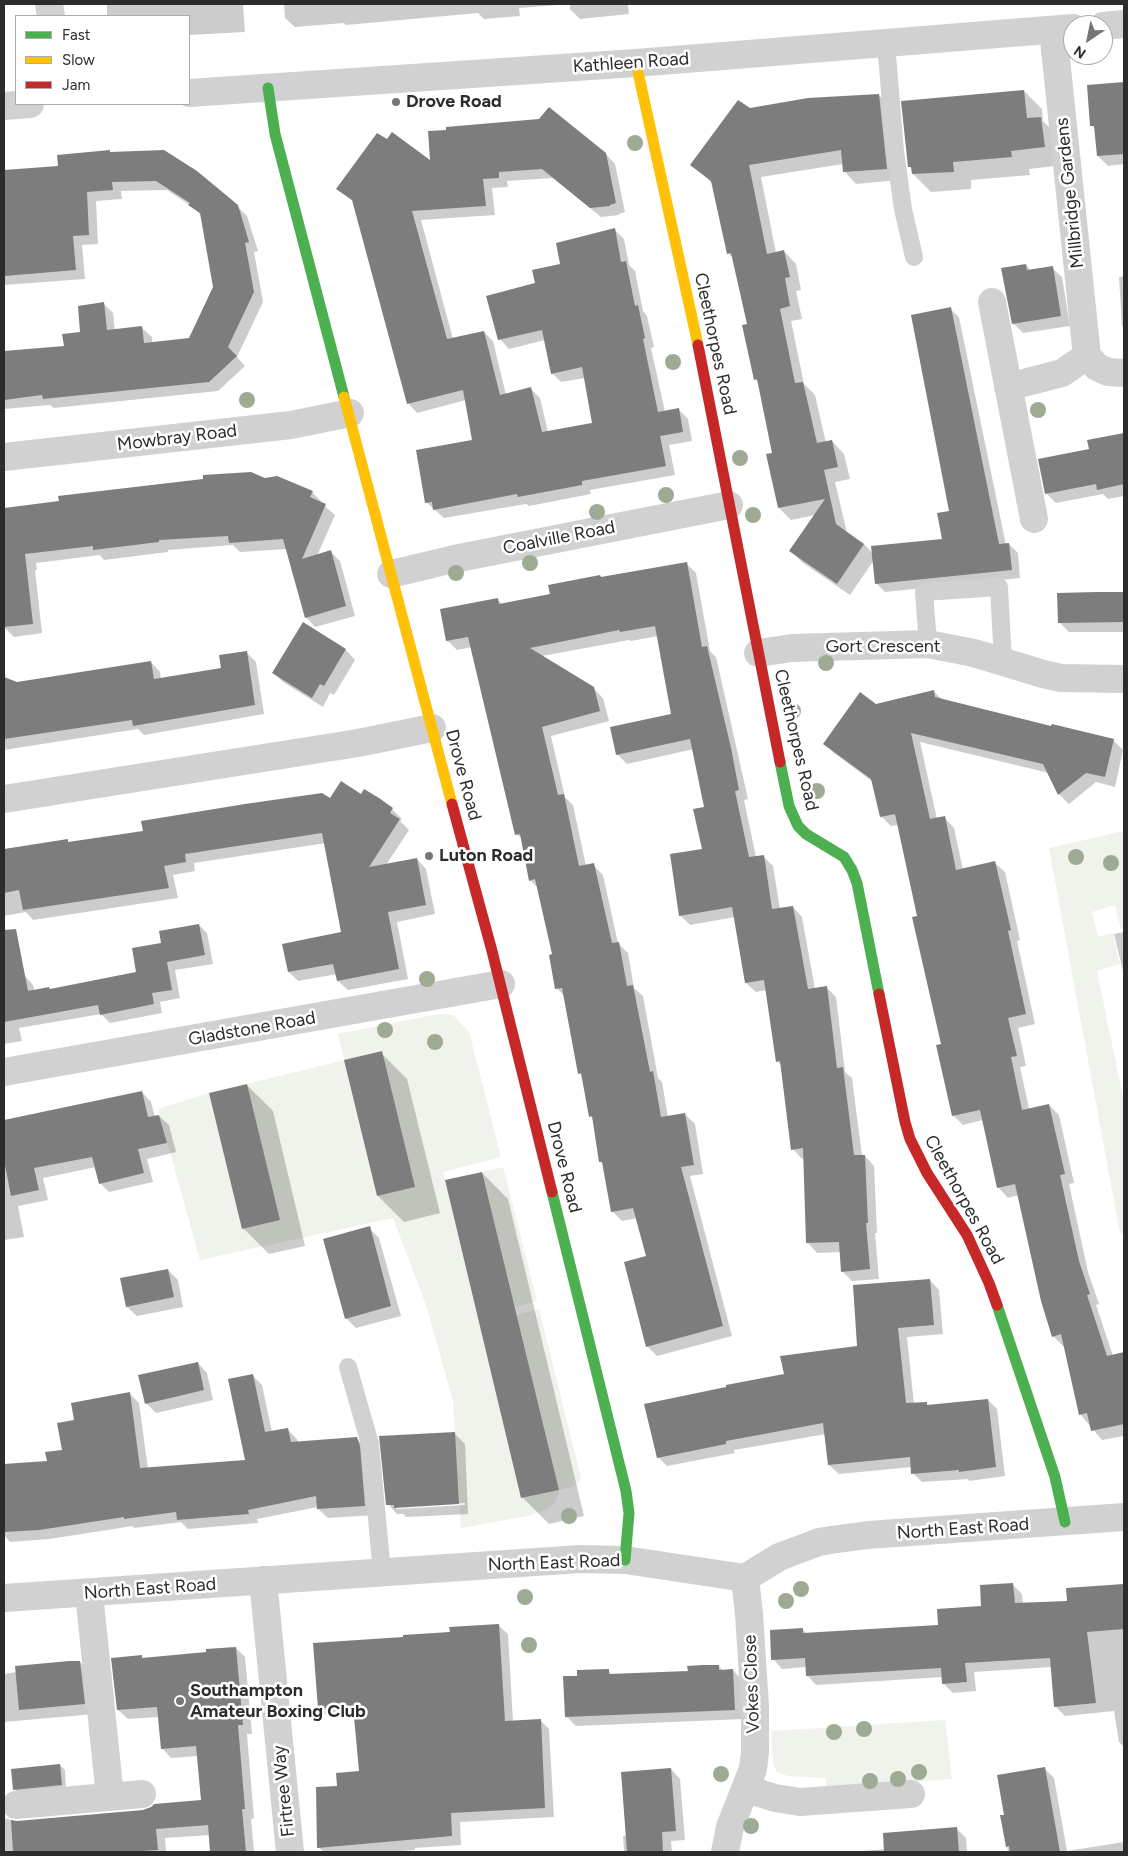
<!DOCTYPE html>
<html>
<head>
<meta charset="utf-8">
<style>
  body { margin:0 }
  #map { position:relative; width:1128px; height:1856px; overflow:hidden; background:#fff; font-family:Figtree,sans-serif }
  canvas { display:block }
  .frame { position:absolute; inset:0; border:5px solid #2c2c2c; pointer-events:none }
  .legend { position:absolute; left:15px; top:15px; width:175px; height:90px; box-sizing:border-box; background:#fff; border:1px solid #ababab; margin:0; padding:6px 9px; list-style:none; font-size:15px; color:#2c2c2c }
  .legend li { display:flex; align-items:center; gap:10px; height:25px }
  .legend b { width:25px; border:1px solid #ababab }
  .north { position:absolute; left:1063px; top:15px; width:50px; height:50px; box-sizing:border-box; background:#fff; border:1px solid #ababab; border-radius:50%; rotate:214deg; font-size:14px; font-weight:700; line-height:20px; text-align:center; color:#2c2c2c }
  .north::after { content:''; display:block; margin:auto; width:18px; height:22px; background:#767676; clip-path:polygon(50% 0,100% 100%,50% 72%,0 100%) }
</style>
</head>
<body>
<div id="map">
<canvas width="1128" height="1856"></canvas>
<div class="frame"></div>
<ul class="legend">
<li><b style="height:6px;background:#4caf50"></b>Fast</li>
<li><b style="height:6px;background:#ffc107"></b>Slow</li>
<li><b style="height:6px;background:#c62828"></b>Jam</li>
</ul>
<div class="north">N</div>
</div>
<script>
const context = document.querySelector('canvas').getContext('2d');
context.lineJoin = 'round';
function paint(path, color) {
  context.fillStyle = color;
  context.fill(path, 'evenodd');
}
function toPath(rows) {
  const path = new Path2D();
  for (const r of rows) {
    path.moveTo(r[0], r[1]);
    for (let i = 2; i < r.length; i += 2) path.lineTo(r[i], r[i + 1]);
  }
  return path;
}
function trace(path, color, width, dash) {
  context.strokeStyle = color;
  context.lineWidth = width;
  context.lineCap = dash ? 'butt' : 'round';
  context.setLineDash(dash || []);
  context.stroke(path);
}
function drawText(font, color, halo, rows, align = 'center') {
  context.font = font + ' Figtree,sans-serif';
  context.lineWidth = 5;
  context.setLineDash([]);
  context.textBaseline = 'middle';
  context.strokeStyle = halo;
  context.fillStyle = color;
  for (const [text, x, y, turn = 0] of rows) {
    context.save();
    context.translate(x, y);
    context.rotate((+turn || 0) * Math.PI / 180);
    context.textAlign = isNaN(turn) ? turn : align;
    if (halo) context.strokeText(text, 0, 0);
    context.fillText(text, 0, 0);
    context.restore();
  }
}
paint(toPath([
  [1124,831,1124,928,1121,929,1115,905,1092,912,1098,937,1113,933,1120,964,1097,971,1124,1103,1124,1233,1120,1234,1049,848],
  [438,1014,453,1015,469,1032,501,1157,443,1172,521,1498,559,1490,517,1315,539,1309,581,1477,578,1484,571,1487,559,1490,555,1502,547,1509,528,1516,461,1528,453,1401,426,1305,393,1218,200,1260,158,1109,209,1093,243,1229,279,1220,247,1084,344,1060,338,1034],
  [381,1051,415,1187,377,1196,344,1060],
  [503,1167,537,1301,515,1307,482,1172],
  [945,1720,952,1779,826,1788,826,1778,788,1776,777,1772,773,1765,771,1731]
]), '#f0f3eb');
paint(toPath([
  [107,4,243,4,245,32,189,35,189,16,107,16],
  [284,4,645,4,628,5,629,14,580,19,570,9,570,4,519,8,520,16,484,19,478,13,346,25,344,23,295,27,285,18],
  [1124,83,1124,164,1108,166,1098,156,1096,130,1092,125,1088,86],
  [1024,91,1042,109,1043,121,1059,137,1063,165,1029,169,1030,175,971,180,971,189,931,192,913,174,913,170,909,166],
  [879,95,891,108,898,180,856,184,844,171,843,164,761,177,776,253,784,251,796,264,801,290,796,291,802,319,791,321,804,384,815,395,826,443,832,441,844,454,850,479,835,482,847,533,864,544,873,554,944,540,951,512,950,309,959,317,1006,545,1009,544,1018,553,1020,578,885,592,876,583,874,560,850,595,803,563,791,551,815,515,791,520,779,508,774,454,759,383,755,379,748,325,734,259,728,253,713,184,692,164,749,109],
  [111,153,237,206,247,216,258,251,254,252,263,302,237,357,245,366,218,391,54,408,50,405,4,409,4,353,65,347,81,333,104,304,113,313,115,331,142,328,152,337,152,344,190,339,214,287,201,215,191,206,167,190,121,191,122,199,96,201,98,244,82,245,85,279,4,285,4,171,59,167],
  [606,154,615,164,625,212,619,214,619,215,601,217,553,178,507,181,508,187,492,188,495,215,421,220,453,339,484,332,493,341,506,395,530,388,540,398,548,432,594,424,585,378,561,382,552,373,545,340,509,349,500,339,536,284,614,229,624,239,629,265,635,271,643,311,647,316,654,347,651,348,665,412,678,409,688,419,692,441,669,445,675,475,590,490,591,494,529,506,526,504,444,518,426,502,474,441,466,400,417,413,408,403,354,202,338,189,431,163],
  [1026,265,1031,271,1052,268,1062,277,1070,326,1023,333,1013,323],
  [1124,276,1124,327,1122,326,1119,277],
  [1124,434,1124,496,1108,499,1103,494,1056,503,1046,493,1090,450,1089,441],
  [265,479,312,492,322,502,321,503,335,515,317,556,331,552,340,561,355,616,315,627,306,617,287,549,240,552,233,545,168,550,168,552,104,560,100,555,36,563,37,570,35,570,42,633,14,637,4,627,4,509],
  [687,564,696,573,710,651,716,657,748,799,744,800,756,857,763,856,773,866,780,909,793,907,802,917,815,989,826,987,836,997,845,1072,852,1078,862,1156,865,1156,874,1166,877,1233,875,1233,879,1279,852,1281,843,1272,841,1252,817,1253,808,1243,805,1158,802,1159,793,1149,782,1066,777,1061,767,990,756,992,746,983,735,917,690,925,680,915,703,850,706,808,694,749,627,764,617,754,673,715,658,636,631,641,629,640,542,656,593,688,603,698,609,721,551,736,565,797,573,805,586,866,593,865,603,875,618,943,628,953,634,988,643,996,658,1078,662,1082,668,1117,685,1114,695,1124,703,1174,690,1176,732,1336,657,1356,647,1346,648,1257,637,1218,622,1221,612,1211,604,1165,601,1162,594,1120,590,1116,583,1077,579,1073,565,996,556,988,553,955,539,889,530,880,522,839,517,834,472,647,457,650,447,640,497,599,503,605,551,595,602,578],
  [1058,594,1124,594,1124,632,1069,632,1059,622],
  [303,624,346,650,355,660,334,695,330,693,323,707,283,682,273,672],
  [246,652,256,662,264,714,144,735,138,729,4,750,4,664,6,679,17,683,151,662,160,672,161,679,222,669],
  [933,691,943,700,1052,728,1113,740,1123,750,1115,787,1096,782,1069,804,1059,794,1049,773,920,742,937,819,945,818,954,828,963,870,995,863,1005,872,1020,940,1017,941,1035,1024,1018,1028,1026,1066,1020,1067,1029,1109,1049,1105,1059,1115,1074,1183,1069,1184,1088,1272,1099,1304,1096,1305,1113,1356,1124,1353,1124,1440,1123,1436,1102,1440,1080,1414,1065,1346,1063,1346,1053,1336,1019,1195,1008,1198,999,1188,983,1120,963,1125,953,1115,943,1045,918,917,898,825,891,826,881,816,873,782,834,753,824,743,876,705],
  [361,796,392,809,402,819,400,821,409,830,386,865,417,859,426,869,435,914,397,922,408,979,348,990,338,981,337,974,298,981,289,972,343,933,326,843,194,863,195,871,173,875,178,898,33,920,26,912,4,916,4,851,67,841,70,843],
  [199,925,207,933,213,964,175,970,180,998,160,1002,162,1013,110,1023,101,1014,19,1028,22,1041,4,1044,4,980,25,976,33,985,35,991,51,990,137,973,163,944],
  [1124,932,1124,975,1114,934],
  [381,1053,407,1079,440,1213,404,1222,378,1196],
  [247,1085,273,1111,305,1246,269,1254,243,1228],
  [142,1092,151,1102,155,1117,159,1116,169,1125,176,1152,147,1159,153,1182,109,1192,100,1183,96,1167,43,1178,48,1200,18,1206,24,1237,4,1240,4,1121],
  [482,1173,508,1199,584,1516,549,1524,523,1498,447,1181],
  [369,1228,379,1238,401,1316,356,1328,346,1318],
  [168,1270,178,1280,183,1307,137,1316,127,1307],
  [930,1280,939,1290,943,1334,907,1337,914,1404,926,1403,929,1406,988,1400,997,1409,1005,1476,969,1481,968,1479,922,1482,913,1473,912,1467,839,1474,829,1465,826,1434,734,1450,735,1453,667,1466,658,1457,786,1375,858,1347],
  [198,1363,207,1373,213,1400,156,1413,146,1403],
  [252,1375,262,1385,272,1432,287,1429,297,1439,298,1443,357,1439,366,1448,374,1515,328,1518,318,1509,318,1507,257,1519,258,1523,188,1529,181,1522,134,1528,133,1526,49,1539,10,1542,4,1535,4,1466,48,1462,63,1451,76,1422,129,1393,139,1403,148,1469,247,1461],
  [455,1434,465,1444,468,1514,406,1517,403,1514,397,1514,388,1504],
  [465,1503,465,1505,397,1509,394,1506],
  [1013,1585,1022,1594,1023,1604,1068,1602,1067,1589,1124,1585,1124,1747,1119,1742,1114,1711,1065,1716,1055,1706,1052,1667,974,1672,976,1691,953,1693,943,1683,943,1677,816,1685,807,1675,806,1667,782,1669,773,1659,802,1629,807,1634,940,1626,982,1607],
  [498,1625,508,1634,513,1722,540,1720,549,1729,554,1817,460,1822,461,1845,415,1848,415,1850,385,1852,324,1852,318,1847,338,1787,360,1773,355,1716,328,1717,319,1708,404,1639],
  [236,1648,245,1657,252,1734,247,1734,254,1818,251,1819,254,1852,211,1852,210,1835,165,1838,166,1852,4,1852,4,1818,17,1822,144,1811,202,1801,198,1756,171,1758,162,1748,159,1717,128,1719,118,1710,142,1657,144,1659,208,1654],
  [80,1662,90,1672,94,1714,4,1722,4,1674],
  [719,1666,723,1671,733,1670,742,1680,744,1719,576,1726,566,1716,578,1677,608,1670,613,1676,689,1672],
  [60,1765,65,1770,66,1790,19,1794,15,1789],
  [1044,1768,1054,1778,1067,1851,1124,1842,1124,1852,1008,1852,1002,1816,1006,1816],
  [671,1769,680,1779,685,1840,671,1841,672,1852,624,1852,623,1836,627,1835],
  [956,1828,966,1838,967,1852,847,1852,913,1847]
]), '#0003');
paint(toPath([
  [1124,82,1124,154,1097,156,1094,126,1090,126,1087,85],
  [1024,90,1027,118,1041,117,1045,147,1011,151,1012,157,953,162,954,172,912,174,911,167,908,167,901,101],
  [879,94,887,169,843,172,841,150,749,165,767,254,784,250,790,277,785,278,790,306,780,309,795,383,803,382,817,443,832,440,838,467,824,470,836,524,864,544,837,584,789,551,825,499,778,508,766,454,772,453,757,379,754,380,742,325,747,324,731,253,727,254,711,181,690,165,738,100,750,108,808,98],
  [549,107,606,153,616,203,610,205,610,206,590,208,542,169,499,172,499,178,483,179,486,206,412,211,447,339,484,331,500,395,531,387,542,432,592,423,582,367,551,374,542,330,498,340,486,296,535,283,532,270,560,264,556,243,615,228,621,262,626,261,635,306,638,305,645,338,643,339,658,412,679,408,683,432,660,436,666,466,582,481,582,485,518,497,517,494,433,510,432,502,425,503,416,450,472,440,463,390,407,404,352,200,336,189,377,133,387,139,392,132,430,160,428,131,446,130,446,127,539,119],
  [110,150,110,152,164,150,197,171,238,205,249,242,245,243,254,292,228,347,237,356,209,382,43,399,42,395,4,400,4,351,64,346,62,334,80,332,78,306,104,302,107,330,142,326,144,343,189,338,213,287,200,213,188,205,190,203,156,181,112,182,113,190,87,192,89,235,73,236,76,270,4,276,4,170,58,166,57,155],
  [1026,264,1027,270,1053,266,1061,316,1012,324,1001,268],
  [951,307,999,544,1009,543,1012,570,875,584,871,546,942,539,937,513,949,511,911,315],
  [1124,433,1124,484,1097,490,1096,484,1045,494,1038,459,1089,449,1087,440],
  [251,472,265,478,277,476,313,491,310,497,326,504,302,559,331,550,346,606,305,618,283,539,229,543,228,536,159,540,159,542,93,550,93,546,25,554,33,624,4,627,4,508,59,501,58,496,203,479,203,475],
  [687,562,702,647,707,646,731,748,739,790,735,791,749,857,764,855,772,909,793,906,808,989,827,986,837,1068,843,1067,854,1155,865,1155,868,1223,866,1223,870,1269,841,1272,839,1242,806,1243,803,1148,791,1150,780,1061,776,1062,764,980,745,983,732,907,679,916,670,854,702,849,693,809,704,807,690,739,616,755,610,727,671,714,655,626,620,632,619,630,530,648,594,687,600,711,542,727,558,795,564,794,579,866,594,863,612,943,619,942,627,986,633,985,650,1072,653,1071,661,1117,685,1113,694,1165,681,1167,723,1326,646,1347,624,1262,646,1256,633,1208,611,1212,602,1162,599,1162,592,1116,589,1117,581,1073,578,1074,562,988,555,989,549,955,552,954,535,879,529,881,520,834,515,835,468,637,446,641,440,609,498,598,499,604,550,594,548,585,600,575,601,577],
  [1097,592,1124,592,1124,622,1058,623,1057,593],
  [303,622,346,649,324,686,320,684,312,698,272,673],
  [247,651,255,705,133,726,132,720,4,739,4,677,17,682,151,661,154,679,221,668,219,655],
  [934,690,935,697,1051,726,1052,724,1114,739,1105,777,1086,773,1058,795,1043,764,911,733,930,819,945,816,956,870,995,861,1011,930,1008,931,1026,1014,1008,1018,1017,1056,1011,1057,1022,1110,1049,1104,1065,1174,1060,1175,1079,1261,1090,1294,1087,1295,1107,1356,1124,1352,1124,1424,1091,1431,1087,1413,1079,1415,1061,1334,1052,1337,1041,1301,1015,1184,997,1188,980,1110,952,1116,936,1045,941,1044,912,917,917,916,895,814,880,817,871,779,823,744,860,692,876,704],
  [341,781,361,794,364,789,379,798,393,808,390,813,400,819,369,867,417,858,426,905,388,912,399,969,337,981,333,964,288,972,282,944,341,932,322,833,185,854,186,862,164,866,169,888,23,910,19,890,4,893,4,849,68,839,68,842,143,831,141,821,245,804,322,793,330,798],
  [199,924,205,955,167,962,172,990,152,993,154,1004,100,1015,98,1005,4,1022,4,930,16,929,28,991,49,987,50,989,136,972,132,948,161,943,159,931],
  [382,1051,415,1187,377,1196,344,1060],
  [247,1084,280,1220,242,1229,209,1093],
  [142,1091,148,1117,159,1115,167,1143,138,1149,144,1173,99,1184,92,1157,34,1168,39,1190,11,1196,4,1160,4,1120],
  [482,1172,559,1490,521,1498,445,1180],
  [370,1226,391,1306,345,1319,323,1239],
  [168,1269,174,1297,126,1307,120,1278],
  [930,1279,934,1325,898,1328,906,1403,927,1402,927,1405,988,1399,996,1467,959,1472,959,1470,911,1474,910,1457,828,1465,823,1423,726,1441,726,1444,657,1458,644,1404,726,1387,726,1385,784,1374,780,1356,857,1346,853,1285],
  [198,1362,204,1390,145,1404,138,1375],
  [253,1374,265,1432,288,1428,291,1442,357,1437,360,1446,365,1506,317,1509,316,1496,248,1510,249,1514,177,1520,176,1512,124,1519,124,1517,39,1530,4,1532,4,1464,47,1461,45,1452,62,1450,57,1423,74,1420,71,1403,130,1392,140,1468,245,1460,228,1379],
  [455,1432,459,1504,394,1508,394,1505,386,1505,379,1436],
  [1013,1583,1015,1603,1067,1601,1066,1588,1124,1584,1124,1629,1087,1632,1096,1703,1054,1707,1050,1658,965,1663,967,1682,942,1684,941,1668,806,1676,805,1658,771,1660,770,1630,803,1628,803,1633,938,1625,937,1609,981,1606,980,1585],
  [499,1624,505,1721,541,1719,545,1808,451,1813,452,1836,317,1848,316,1787,337,1786,336,1773,359,1771,353,1706,318,1709,313,1643,403,1637,403,1635,450,1632,449,1627],
  [236,1647,243,1725,238,1725,245,1809,242,1809,246,1852,210,1852,208,1825,156,1829,158,1850,124,1852,13,1852,11,1820,17,1821,143,1810,151,1807,154,1804,201,1800,196,1746,161,1749,157,1707,117,1710,111,1658,142,1655,142,1658,206,1652,206,1649],
  [69,1661,80,1661,85,1704,19,1710,15,1666],
  [703,1665,719,1665,719,1670,733,1669,735,1710,565,1717,563,1676,577,1676,577,1670,609,1669,609,1674,688,1671,687,1666],
  [60,1764,62,1785,13,1790,11,1769],
  [1045,1767,1060,1852,1010,1852,1009,1846,1006,1847,1000,1815,1004,1815,997,1775],
  [671,1768,676,1831,662,1832,663,1852,627,1852,621,1772],
  [957,1827,959,1852,884,1852,883,1833]
]), '#7d7d7d');
trace(toPath([
  [886,43,895,151,903,209,914,257],
  [928,644,924,592,999,587,1003,662],
  [348,1367,370,1444,382,1572]
]), '#d1d1d1', 18);
trace(toPath([
  [49,4,51,16],
  [1103,26,1124,24],
  [1053,30,1087,356,1097,367,1108,372,1124,373],
  [189,93,636,63,1073,28],
  [4,106,30,104],
  [992,302,1034,519],
  [1008,387,1062,373,1087,356],
  [4,457,291,425,350,413],
  [391,574,454,559,729,505],
  [758,653,792,648,928,644,974,653,1043,674,1061,678,1124,679],
  [4,799,358,743,432,728],
  [4,1072,501,984],
  [263,1580,290,1852],
  [89,1593,110,1797],
  [4,1598,580,1559,625,1560,745,1578,779,1557,819,1542,831,1540,868,1535,1124,1517],
  [746,1789,775,1798,800,1802,911,1794],
  [16,1805,142,1794],
  [725,1852,730,1827,753,1769,755,1752,755,1706,749,1614,745,1578]
]), '#d1d1d1', 28);
trace(toPath([
  [268,88,275,134,344,397],
  [780,762,789,806,798,826,806,834,844,857,852,870,857,883,879,994],
  [552,1192,626,1491,629,1513,625,1560],
  [997,1305,1055,1477,1065,1522]
]), '#4caf50', 11);
trace(toPath([
  [636,63,698,345],
  [344,397,452,804]
]), '#ffc107', 11);
trace(toPath([
  [698,345,780,762],
  [452,804,492,951,552,1192],
  [879,994,905,1122,910,1139,927,1173,967,1235,989,1283,997,1305]
]), '#c62828', 11);
context.fillStyle = '#9faa94';
for (const [x, y] of [
  [635,143],
  [673,362],
  [247,400],
  [1038,410],
  [740,458],
  [666,495],
  [597,512],
  [753,515],
  [530,563],
  [456,573],
  [826,663],
  [793,711],
  [817,791],
  [1076,857],
  [1111,863],
  [427,979],
  [385,1030],
  [435,1042],
  [569,1516],
  [801,1589],
  [525,1597],
  [786,1601],
  [529,1645],
  [864,1729],
  [834,1732],
  [919,1772],
  [721,1774],
  [898,1779],
  [870,1781],
  [751,1826]
]) {
  context.beginPath();
  context.arc(x, y, 8, 0, 2 * Math.PI);
  context.fill();
}
for (const [x, y, r, color] of [
  [396,102,5,"#767676"],
  [429,856,5,"#767676"],
  [180,1701,5,"#767676"]
]) {
  const dot = new Path2D();
  dot.arc(x, y, r, 0, 2 * Math.PI);
  context.fillStyle = color;
  context.fill(dot);
  trace(dot, '#fff', 2);
}
drawText('18px', '#2c2c2c', '#fff', [
  ["Kathleen Road",631,63,-4],
  ["Millbridge Gardens",1070,193,-96],
  ["Cleethorpes Road",715,344,78],
  ["Mowbray Road",177,438,-7],
  ["Coalville Road",559,538,-11],
  ["Gort Crescent",883,647],
  ["Cleethorpes Road",796,740,77],
  ["Drove Road",463,775,75],
  ["Gladstone Road",252,1029,-10],
  ["Drove Road",564,1167,76],
  ["Cleethorpes Road",964,1200,61],
  ["North East Road",963,1529,-4],
  ["North East Road",554,1563,-2],
  ["North East Road",150,1589,-4],
  ["Vokes Close",752,1684,-92],
  ["Firtree Way",284,1791,-96]
]);
drawText('bold 18px', '#2c2c2c', '#fff', [
  ["Drove Road",406,102],
  ["Luton Road",439,856],
  ["Southampton",190,1691],
  ["Amateur Boxing Club",190,1712]
], 'left');
</script>
</body>
</html>
